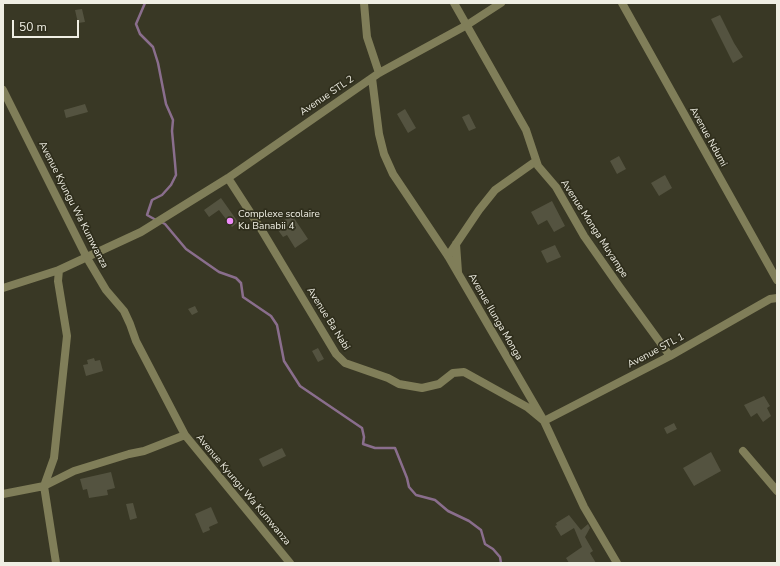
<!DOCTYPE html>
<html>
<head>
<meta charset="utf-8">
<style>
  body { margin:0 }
  #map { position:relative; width:780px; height:566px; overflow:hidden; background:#393825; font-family:"Nunito Sans",sans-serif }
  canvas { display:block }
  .frame { position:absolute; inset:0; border:4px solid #efeee3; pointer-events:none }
  .scale { position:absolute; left:12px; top:20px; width:67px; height:18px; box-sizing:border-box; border:2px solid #efeee3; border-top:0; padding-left:5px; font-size:12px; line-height:14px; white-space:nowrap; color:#efeee3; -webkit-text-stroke:3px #2f2e1c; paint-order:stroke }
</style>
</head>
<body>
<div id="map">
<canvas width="780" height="566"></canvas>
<div class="frame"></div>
<div class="scale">50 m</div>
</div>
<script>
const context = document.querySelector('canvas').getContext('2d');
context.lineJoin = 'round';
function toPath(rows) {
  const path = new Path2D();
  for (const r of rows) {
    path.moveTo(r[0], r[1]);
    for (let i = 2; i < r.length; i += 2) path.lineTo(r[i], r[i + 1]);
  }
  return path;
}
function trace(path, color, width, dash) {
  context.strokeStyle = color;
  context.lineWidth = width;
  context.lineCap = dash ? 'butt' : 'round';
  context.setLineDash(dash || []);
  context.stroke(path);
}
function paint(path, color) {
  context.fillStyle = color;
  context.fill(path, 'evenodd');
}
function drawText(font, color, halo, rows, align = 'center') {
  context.font = font + ' "Nunito Sans",sans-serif';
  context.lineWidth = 3.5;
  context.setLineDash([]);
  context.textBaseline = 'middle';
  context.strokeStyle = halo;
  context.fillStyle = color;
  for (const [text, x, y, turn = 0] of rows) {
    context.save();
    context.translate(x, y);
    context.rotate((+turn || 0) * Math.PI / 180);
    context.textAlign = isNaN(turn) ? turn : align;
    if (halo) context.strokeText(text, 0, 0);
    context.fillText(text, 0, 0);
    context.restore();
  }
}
trace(toPath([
  [145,3,136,24,140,34,153,47,158,63,166,104,173,120,172,131,175,163,176,175,171,185,162,195,152,200,147,215,156,220],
  [161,222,165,224,186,249,219,272,236,278,241,283,243,297,271,316,277,325,284,361,300,386,362,428,364,437,363,444,375,448,395,448,407,478,409,487,416,495,435,500,448,511,469,521,481,530,485,544,493,549,500,557,501,563]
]), '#8a6e8d', 2.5);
paint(toPath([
  [82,9,85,22,78,23,75,10],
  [720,15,734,43,743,57,733,63,711,19],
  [85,104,88,112,66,118,64,110],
  [405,109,416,128,408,133,397,114],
  [469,114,476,128,469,131,462,117],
  [619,156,626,169,617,174,610,161],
  [665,175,672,188,659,196,651,183],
  [221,198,238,222,232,227,219,210,209,217,204,210],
  [552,201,565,226,554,232,547,220,538,225,531,212],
  [292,215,308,239,295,248,287,235,283,237,275,226],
  [555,245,561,257,547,263,541,251],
  [195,306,198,312,192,315,188,309],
  [318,348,324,359,318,362,312,351],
  [94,358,95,361,100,360,103,371,86,376,83,365,88,364,87,360],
  [764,396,770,406,767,408,771,416,763,422,757,413,751,417,744,405],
  [674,423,677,429,667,434,664,428],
  [282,448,286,456,263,467,259,459],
  [711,452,721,471,694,486,683,468],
  [111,472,115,488,107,490,108,495,89,498,87,489,83,490,80,479],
  [133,503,137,518,130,520,126,504],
  [211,507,218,523,209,527,210,530,203,533,195,514],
  [569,515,581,530,588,524,590,528,585,537,593,551,590,553,596,563,569,563,566,558,582,547,574,528,561,536,555,526,557,525,556,523]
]), '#545340');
trace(toPath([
  [364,3,367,37,379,73],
  [454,3,526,130,538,166,556,187,584,236,619,286,670,356],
  [622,3,777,280],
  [372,78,379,134,384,154,393,174,448,256,544,421,584,507,617,563],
  [3,90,87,258,106,290,124,311,130,324,136,341,185,435,290,563],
  [228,178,261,229,336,354,345,363,388,378,399,384,422,388,439,384,453,373,464,372,527,407,544,421,670,356,770,299,777,298],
  [456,244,458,272],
  [448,256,479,210,495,190,536,161],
  [3,288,59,270,141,232,228,178,379,73,467,25,501,3],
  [743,451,777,491],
  [3,494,44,486,74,471,129,454,144,451,185,435],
  [56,563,44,486,54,458,67,336,58,281,59,270]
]), '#807e59', 8);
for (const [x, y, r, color] of [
  [230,221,4,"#ee8cf9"]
]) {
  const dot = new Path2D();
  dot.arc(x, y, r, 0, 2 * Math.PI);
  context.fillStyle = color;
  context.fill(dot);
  trace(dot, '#2f2e1c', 1.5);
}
drawText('10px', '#efeee3', '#2f2e1c', [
  ["Avenue STL 2",327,96,-34],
  ["Avenue Ndumi",708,137,61],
  ["Avenue Kyungu Wa Kumwanza",73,205,63],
  ["Avenue Monga Muyampe",594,229,57],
  ["Avenue Ilunga Monga",495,317,60],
  ["Avenue Ba Nabi",328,319,58],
  ["Avenue STL 1",656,351,-28],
  ["Avenue Kyungu Wa Kumwanza",243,490,50]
]);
drawText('10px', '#efeee3', '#2f2e1c', [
  ["Complexe scolaire",238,215],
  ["Ku Banabii 4",238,227]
], 'left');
</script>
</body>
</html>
